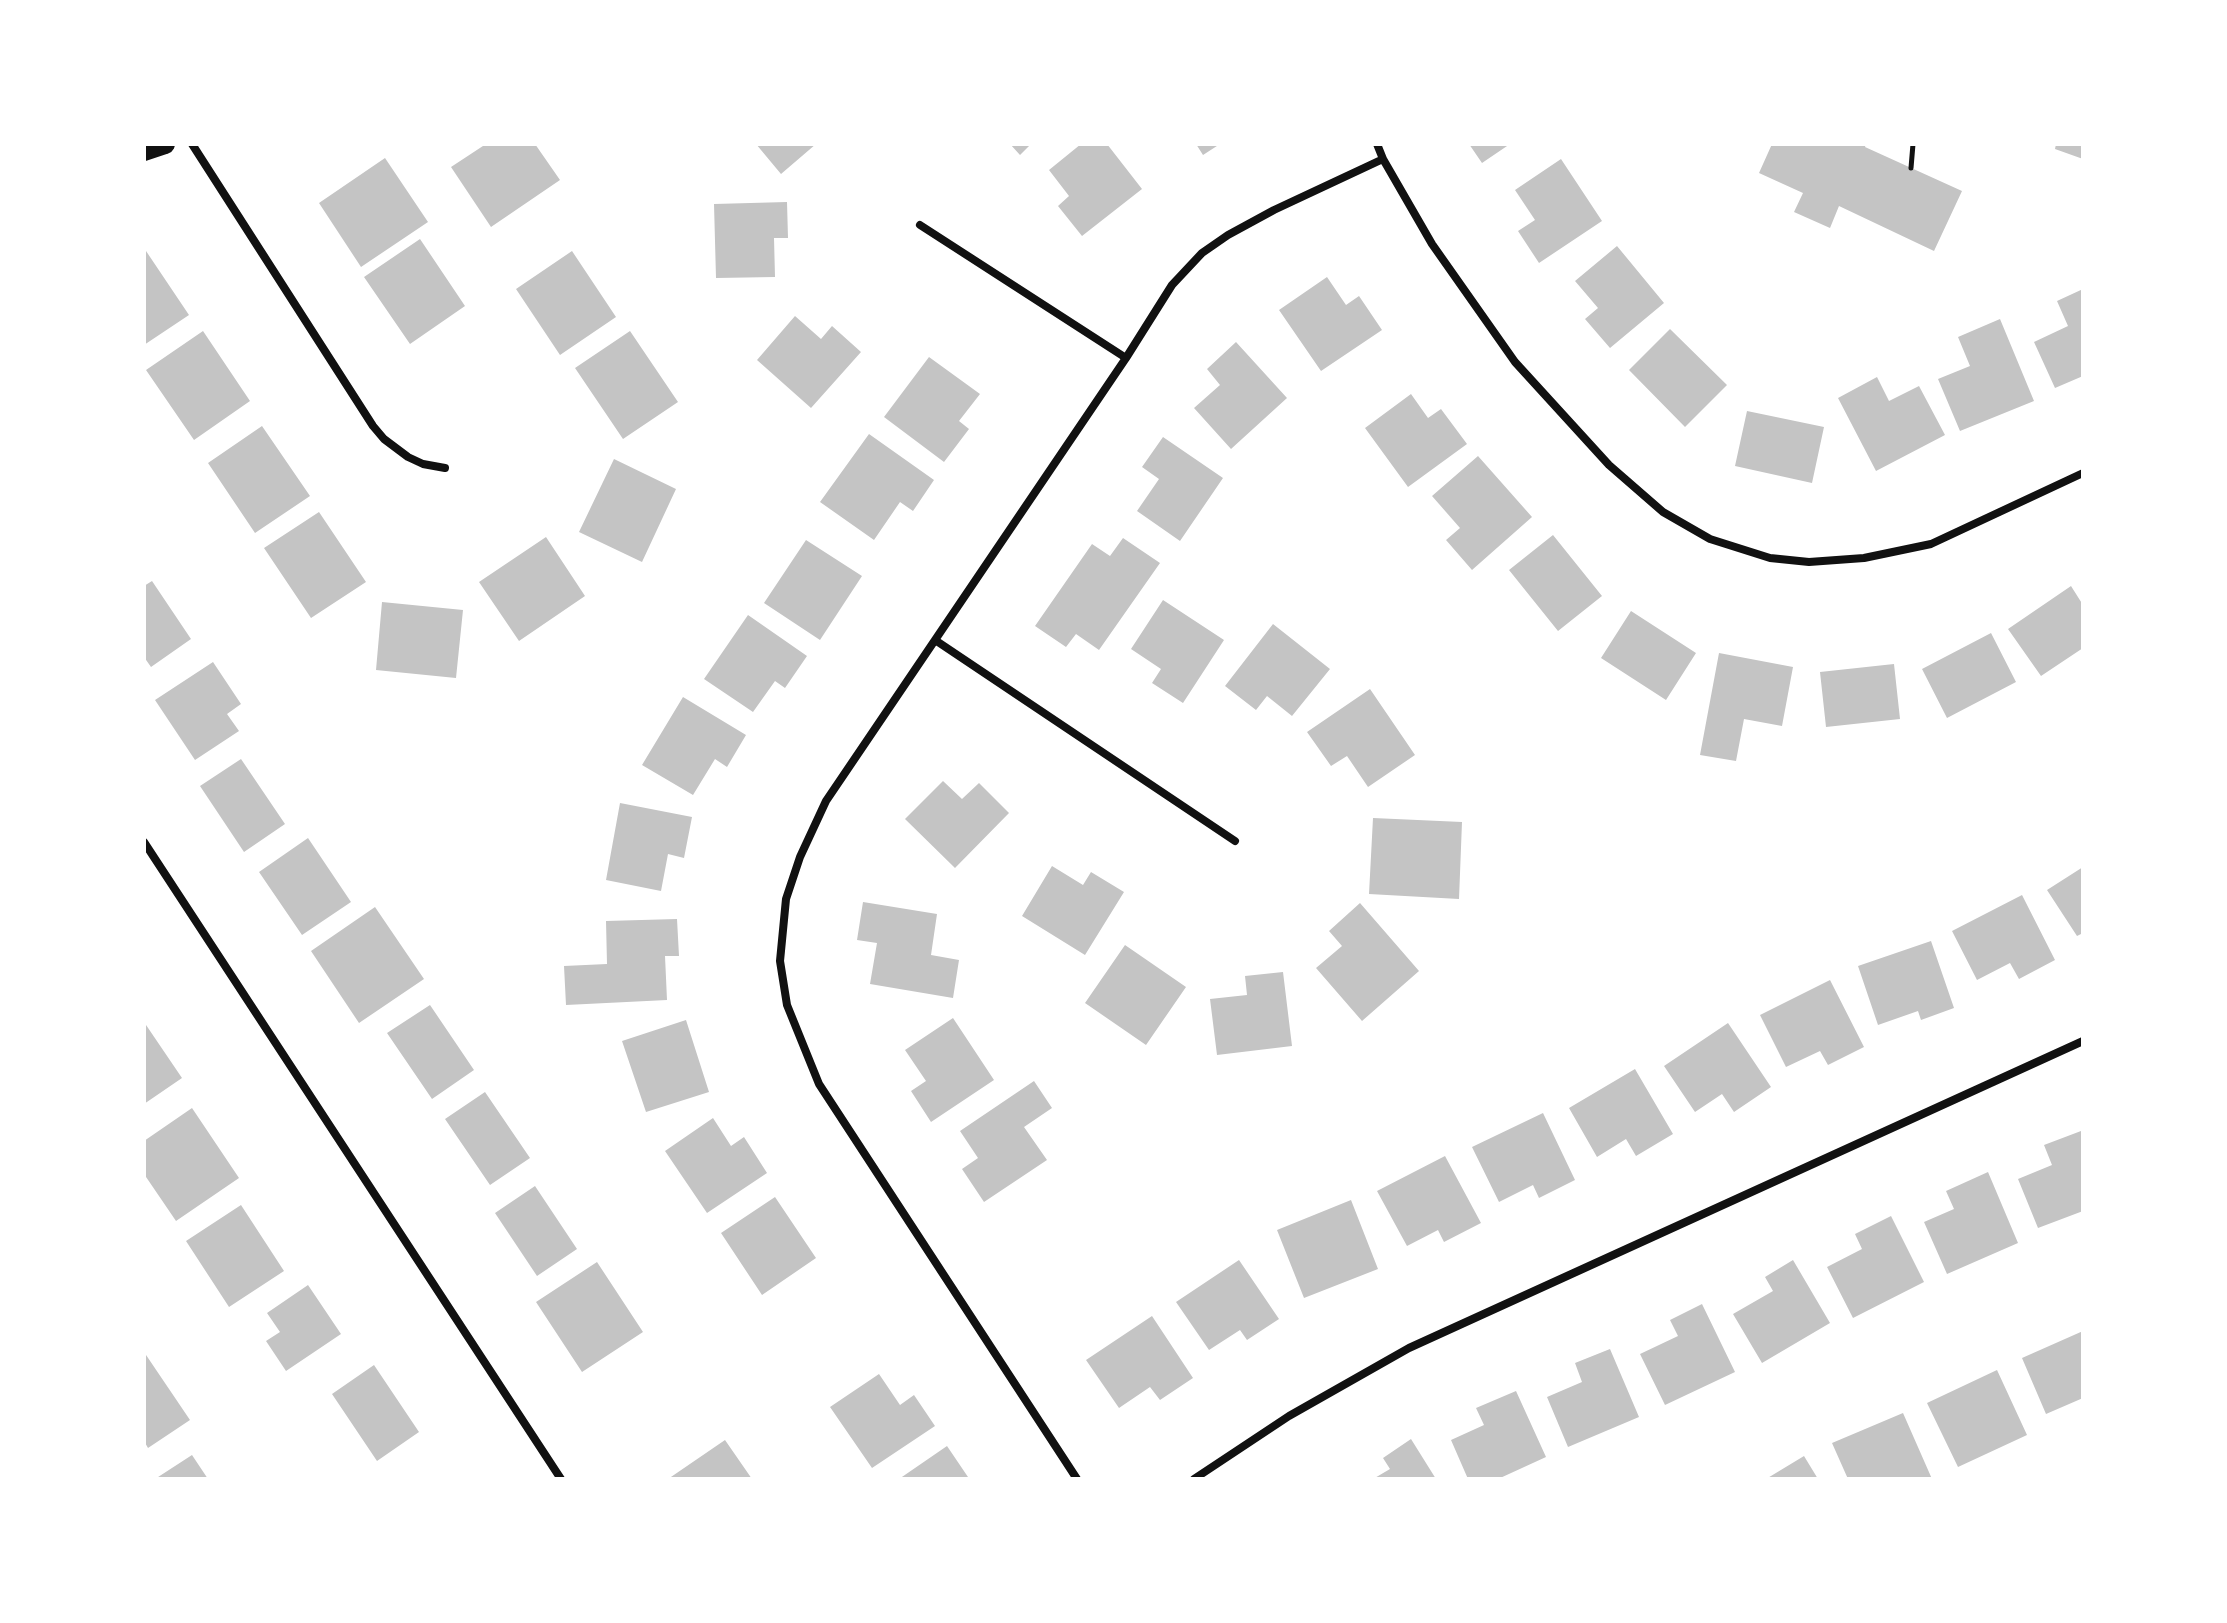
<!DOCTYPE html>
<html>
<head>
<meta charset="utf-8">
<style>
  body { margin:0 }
  #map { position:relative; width:2227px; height:1623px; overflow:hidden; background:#fff; font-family:"Roboto Serif",serif }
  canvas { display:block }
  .frame { position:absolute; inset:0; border:146px solid #fff; pointer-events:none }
</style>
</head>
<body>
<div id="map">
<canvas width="2227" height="1623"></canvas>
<div class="frame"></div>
</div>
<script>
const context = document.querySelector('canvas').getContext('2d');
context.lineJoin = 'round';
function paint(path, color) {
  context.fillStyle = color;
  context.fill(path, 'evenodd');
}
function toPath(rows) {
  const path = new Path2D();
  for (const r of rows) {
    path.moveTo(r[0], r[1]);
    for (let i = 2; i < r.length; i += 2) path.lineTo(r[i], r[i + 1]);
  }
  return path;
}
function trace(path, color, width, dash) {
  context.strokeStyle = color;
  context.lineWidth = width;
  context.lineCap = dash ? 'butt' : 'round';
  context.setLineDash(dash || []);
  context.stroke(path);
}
paint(toPath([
  [486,144,535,144,560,180,491,227,451,167],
  [756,144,816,144,781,174],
  [1010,144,1031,144,1020,155],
  [1081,144,1107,144,1142,189,1082,236,1058,206,1069,196,1049,170],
  [1196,144,1220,144,1203,155],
  [1469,144,1510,144,1482,163],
  [1772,144,1866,144,1865,147,1962,191,1934,251,1839,206,1830,228,1794,212,1803,193,1759,173],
  [2056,144,2083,144,2083,159,2055,149],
  [385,158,428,222,361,267,319,203],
  [1561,159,1602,221,1539,263,1518,231,1535,220,1515,190],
  [787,202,788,238,774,238,775,277,716,278,714,204],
  [420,239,465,306,410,344,364,277],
  [1617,246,1664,303,1610,348,1585,319,1598,308,1575,281],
  [144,248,189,315,144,345],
  [572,251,616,317,560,355,516,289],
  [1327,277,1346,305,1359,296,1382,330,1321,371,1279,310],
  [2083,289,2083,376,2055,388,2034,342,2068,326,2057,301],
  [795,316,821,339,832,326,861,352,811,408,757,360],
  [2000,319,2034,401,1960,431,1938,379,1970,366,1958,337],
  [1670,329,1727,385,1685,427,1629,370],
  [203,331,250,401,194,440,146,370],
  [630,331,678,402,623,439,575,368],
  [1236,342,1287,398,1231,449,1194,408,1220,385,1207,369],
  [929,357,980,394,959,421,969,429,944,462,884,417],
  [1877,377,1889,401,1919,386,1945,435,1876,471,1838,398],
  [1411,394,1428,418,1441,409,1467,444,1408,487,1365,428],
  [1747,411,1824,427,1812,483,1735,466],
  [262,426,310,496,255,533,208,463],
  [869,434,934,480,913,511,900,502,874,540,820,502],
  [1163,437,1223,478,1180,541,1137,511,1159,479,1142,467],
  [1478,456,1532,517,1472,570,1446,540,1460,528,1432,496],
  [614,459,676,489,642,562,579,532],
  [319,512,366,582,311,618,264,548],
  [1553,535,1602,596,1558,631,1509,570],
  [546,537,585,596,519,641,479,582],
  [1123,538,1160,563,1099,650,1076,634,1066,647,1035,626,1092,544,1110,556],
  [806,540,862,576,820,640,764,603],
  [152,581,191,639,151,667,144,657,144,586],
  [2071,586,2083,605,2083,648,2041,676,2008,629],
  [1163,600,1224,640,1183,703,1152,683,1161,669,1131,649],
  [382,602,463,610,456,678,376,670],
  [1631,611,1696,653,1666,700,1601,658],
  [748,615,807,656,785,688,775,681,753,712,704,679],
  [1273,624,1330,669,1292,716,1267,696,1256,710,1225,686],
  [1991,633,2016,682,1947,718,1922,669],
  [1719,653,1793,667,1782,726,1744,719,1736,761,1700,755],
  [213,662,241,704,227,714,239,731,195,760,155,700],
  [1894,664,1900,719,1826,727,1820,672],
  [1370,689,1415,755,1368,787,1347,756,1331,766,1307,732],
  [683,697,746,735,727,767,715,759,693,795,642,765],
  [241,759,285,824,244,852,200,786],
  [943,781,962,799,979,783,1009,813,955,868,905,819],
  [620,803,692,817,684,858,668,854,661,891,606,880],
  [1373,818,1462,822,1459,899,1369,894],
  [308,838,351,902,302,935,259,872],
  [1052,866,1083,885,1091,872,1124,892,1085,955,1022,916],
  [2083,867,2083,933,2077,936,2047,890],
  [2022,895,2055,960,2019,979,2010,963,1977,980,1952,931],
  [863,902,937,914,931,955,959,960,953,998,870,984,877,943,857,940],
  [1360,903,1419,971,1362,1021,1316,968,1342,946,1329,931],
  [375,907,424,979,359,1023,311,951],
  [677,919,679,956,665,956,667,1000,566,1005,564,966,607,964,606,921],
  [1931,941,1954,1008,1921,1020,1918,1011,1878,1025,1858,966],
  [1125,945,1186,987,1146,1045,1085,1003],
  [1283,972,1292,1046,1217,1055,1210,999,1247,995,1245,976],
  [1830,980,1864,1047,1828,1065,1820,1051,1786,1067,1760,1015],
  [430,1005,474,1070,432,1099,387,1033],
  [953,1018,994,1080,931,1122,911,1091,926,1081,905,1050],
  [686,1020,709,1092,646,1112,622,1041],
  [144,1022,182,1078,144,1104],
  [1728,1023,1771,1087,1734,1112,1722,1094,1695,1112,1664,1066],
  [1635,1069,1673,1134,1636,1156,1626,1139,1597,1157,1569,1108],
  [1034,1081,1052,1108,1024,1127,1047,1160,984,1202,962,1169,978,1158,960,1131],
  [485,1092,530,1158,490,1185,445,1119],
  [192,1108,239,1178,176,1221,144,1174,144,1141],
  [1543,1113,1575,1180,1539,1198,1533,1185,1499,1202,1472,1147],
  [713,1118,731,1146,744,1137,767,1173,707,1213,665,1151],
  [2081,1131,2083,1211,2038,1228,2018,1179,2052,1165,2044,1145],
  [1445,1156,1481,1223,1444,1242,1438,1230,1407,1246,1377,1191],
  [1988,1172,2018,1243,1947,1274,1924,1222,1954,1209,1946,1191],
  [535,1186,577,1249,537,1276,495,1213],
  [775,1197,816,1258,762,1295,721,1233],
  [1351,1200,1378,1269,1304,1298,1277,1230],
  [241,1205,284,1271,229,1307,186,1241],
  [1891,1216,1924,1282,1853,1318,1827,1267,1862,1249,1855,1234],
  [1239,1260,1279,1319,1247,1340,1240,1330,1209,1350,1176,1302],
  [1793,1260,1830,1323,1762,1363,1733,1314,1773,1291,1765,1277],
  [597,1262,643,1332,582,1372,536,1302],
  [308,1285,341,1334,286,1371,266,1341,280,1332,267,1313],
  [1702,1304,1735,1372,1665,1405,1640,1354,1678,1336,1670,1320],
  [1152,1316,1193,1378,1160,1400,1150,1387,1119,1408,1086,1360],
  [2083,1331,2083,1398,2046,1414,2022,1358],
  [1610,1349,1639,1417,1568,1447,1547,1397,1582,1382,1575,1363],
  [144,1352,190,1420,148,1448,144,1441],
  [374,1365,419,1432,377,1461,332,1394],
  [1997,1370,2027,1435,1958,1467,1927,1403],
  [879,1374,900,1405,914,1395,935,1426,872,1468,830,1407],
  [1516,1391,1546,1457,1498,1479,1468,1479,1451,1440,1484,1425,1476,1408],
  [1903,1413,1932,1479,1848,1479,1832,1443],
  [1411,1439,1436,1479,1373,1479,1390,1469,1383,1458],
  [725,1440,752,1479,668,1479],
  [947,1446,968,1477,965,1479,899,1479],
  [192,1455,208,1479,155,1479],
  [1804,1456,1818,1479,1766,1479]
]), '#c4c4c4');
trace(toPath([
  [1911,168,1913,144]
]), '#111', 5);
trace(toPath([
  [192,144,373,426,384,439,408,457,423,464,445,468],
  [1377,144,1383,159,1432,244,1515,362,1609,465,1663,512,1710,539,1770,558,1809,562,1864,558,1931,544,2083,473],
  [920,225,1126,358],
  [935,640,1235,841],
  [144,842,561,1479],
  [1077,1479,819,1084,787,1005,780,961,786,899,800,857,826,801,1126,358,1172,285,1202,253,1228,235,1274,210,1383,159],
  [1194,1479,1289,1416,1409,1348,2083,1041]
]), '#111', 8);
trace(toPath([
  [144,151,165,144]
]), '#111', 20);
</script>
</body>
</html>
